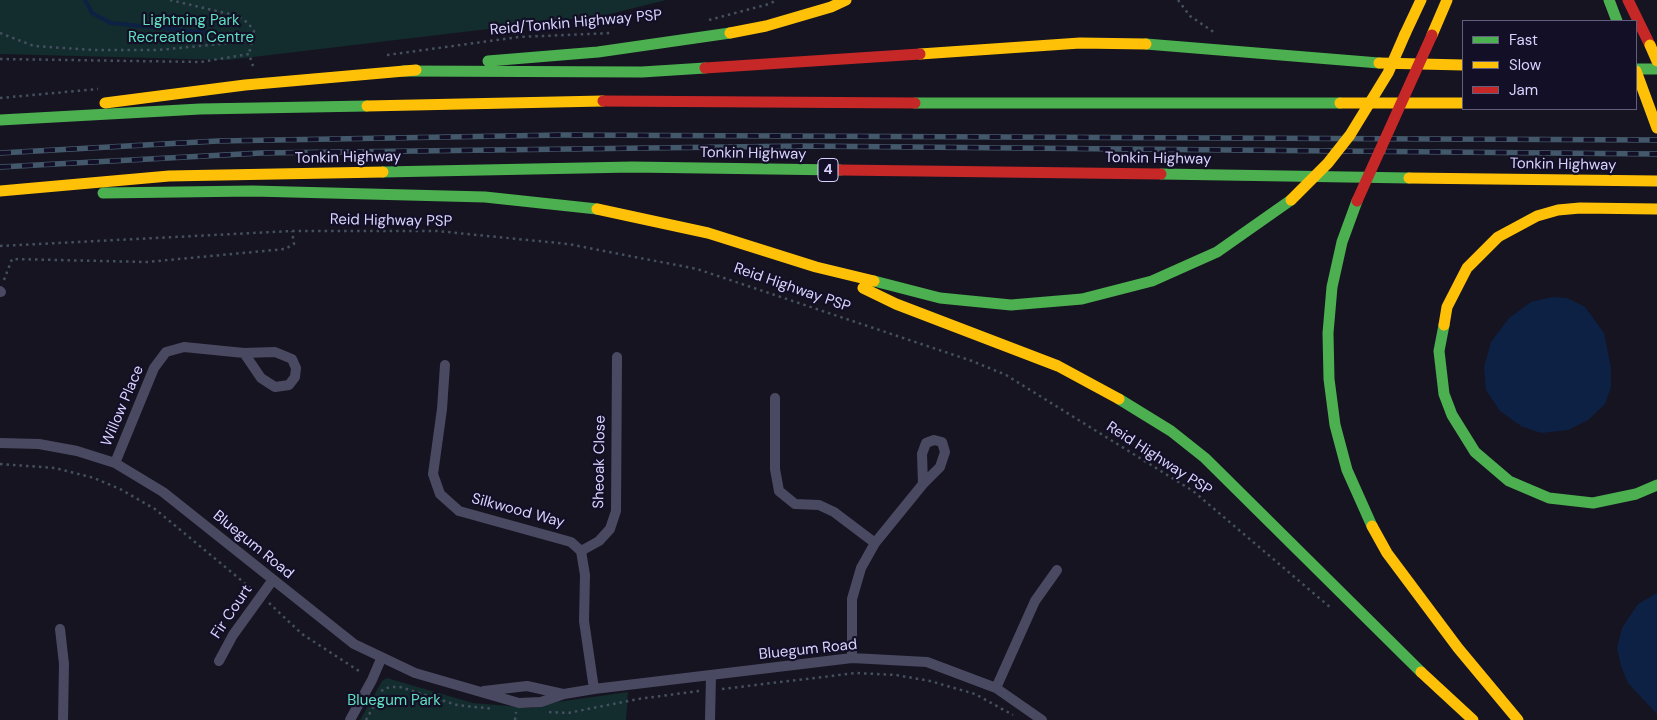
<!DOCTYPE html>
<html>
<head>
<meta charset="utf-8">
<style>
  body { margin:0 }
  #map { position:relative; width:1657px; height:720px; overflow:hidden; background:#161421; font-family:"DM Sans",sans-serif }
  canvas { display:block }
  .legend { position:absolute; left:1462px; top:20px; width:175px; height:90px; box-sizing:border-box; background:#130f26; border:1px solid #625e7d; margin:0; padding:6px 9px; list-style:none; font-size:15px; color:#d9d4ff }
  .legend li { display:flex; align-items:center; gap:10px; height:25px }
  .legend b { width:25px; border:1px solid #625e7d }
</style>
</head>
<body>
<div id="map">
<canvas width="1657" height="720"></canvas>
<ul class="legend">
<li><b style="height:6px;background:#4caf50"></b>Fast</li>
<li><b style="height:6px;background:#ffc107"></b>Slow</li>
<li><b style="height:6px;background:#c62828"></b>Jam</li>
</ul>
</div>
<script>
const context = document.querySelector('canvas').getContext('2d');
context.lineJoin = 'round';
function paint(path, color) {
  context.fillStyle = color;
  context.fill(path, 'evenodd');
}
function toPath(rows) {
  const path = new Path2D();
  for (const r of rows) {
    path.moveTo(r[0], r[1]);
    for (let i = 2; i < r.length; i += 2) path.lineTo(r[i], r[i + 1]);
  }
  return path;
}
function trace(path, color, width, dash) {
  context.strokeStyle = color;
  context.lineWidth = width;
  context.lineCap = dash ? 'butt' : 'round';
  context.setLineDash(dash || []);
  context.stroke(path);
}
function drawText(font, color, halo, rows, align = 'center') {
  context.font = font + ' "DM Sans",sans-serif';
  context.lineWidth = 4.5;
  context.setLineDash([]);
  context.textBaseline = 'middle';
  context.strokeStyle = halo;
  context.fillStyle = color;
  for (const [text, x, y, turn = 0] of rows) {
    context.save();
    context.translate(x, y);
    context.rotate((+turn || 0) * Math.PI / 180);
    context.textAlign = isNaN(turn) ? turn : align;
    if (halo) context.strokeText(text, 0, 0);
    context.fillText(text, 0, 0);
    context.restore();
  }
}
paint(toPath([
  [0,0,666,0,606,15,228,60,0,54],
  [387,678,473,703,533,708,550,703,628,692,626,720,360,720,382,681]
]), '#132c2d');
paint(toPath([
  [1552,297,1567,298,1585,307,1604,333,1611,368,1611,387,1605,404,1588,420,1568,430,1541,433,1521,426,1500,411,1486,390,1484,367,1491,342,1509,318,1531,302],
  [1657,593,1657,714,1628,683,1621,666,1617,648,1622,628,1638,604]
]), '#0d2144');
trace(toPath([
  [85,0,92,13,111,23,210,33]
]), '#0d2144', 4);
trace(toPath([
  [170,0,238,16,248,23,254,31,249,54],
  [1178,0,1190,16,1215,33],
  [709,20,769,4,777,0],
  [0,33,34,46,93,50,158,50,252,41],
  [387,55,519,37,612,33],
  [0,59,201,62,249,54,254,69],
  [0,98,98,89],
  [0,246,292,231,437,231,568,244,697,269,972,361,1006,375,1193,491,1331,608],
  [4,280,12,259,147,262,285,249,294,244,292,231],
  [0,464,55,468,94,478,120,489,155,509,253,590],
  [269,603,302,634,362,673],
  [722,689,856,673,896,675,930,681,975,694,1013,715],
  [549,712,568,713,638,699,699,691],
  [366,720,383,689,391,687,400,687,457,705,494,709],
  [515,720,516,712]
]), '#44505f', 2.5, [2.5, 4]);
trace(toPath([
  [0,291,1,292],
  [445,365,442,409,433,474,440,494,459,511,571,542,581,551,585,575,584,621,594,689],
  [775,398,775,469,779,491,795,504,819,505,834,512,875,543],
  [0,443,39,444,77,451,115,463,163,492,354,644,415,673,519,703,541,702,564,694,594,689,852,658,927,662,996,688,1042,720],
  [115,463,154,368,166,352,184,347,244,353,275,352,292,359,296,368,295,377,289,385,275,387,261,378,244,353],
  [581,551,599,541,610,529,616,511,617,357],
  [60,629,64,664,63,720],
  [852,658,852,599,861,568,875,543,923,484,922,454,926,443,934,440,942,442,945,452,940,467,923,484],
  [219,661,233,635,272,581],
  [996,688,1035,601,1057,570],
  [484,691,527,686,563,694],
  [350,720,372,680,381,659],
  [710,720,711,676]
]), '#4a4962', 10);
trace(toPath([
  [1609,0,1617,21],
  [1146,44,1379,63],
  [488,61,598,52,730,33],
  [1636,69,1657,69],
  [403,71,642,72,705,68],
  [915,103,1340,103],
  [0,120,200,109,367,106],
  [383,172,632,167,840,170],
  [1161,174,1409,178],
  [103,193,253,191,485,197,597,209],
  [1357,201,1342,242,1332,287,1328,333,1329,379,1335,425,1347,470,1372,526],
  [874,281,940,298,1011,305,1082,299,1152,281,1217,252,1291,200],
  [1444,325,1439,351,1444,394,1452,415,1475,452,1509,481,1549,498,1593,503,1636,494,1657,485],
  [1119,399,1171,431,1205,458,1421,672]
]), '#4caf50', 11);
trace(toPath([
  [730,33,766,26,831,7,846,0],
  [1405,34,1421,0],
  [1432,35,1447,0],
  [920,54,1080,43,1146,44],
  [1379,63,1463,65],
  [105,103,245,85,416,70],
  [1340,103,1463,103],
  [367,106,603,101],
  [1409,178,1657,181],
  [0,191,169,176,383,172],
  [597,209,708,233,816,267,874,281],
  [863,288,896,304,1058,366,1119,399],
  [1444,325,1447,307,1467,268,1498,237,1537,216,1558,210,1580,208,1657,209],
  [1372,526,1387,553,1458,648,1518,720],
  [1421,672,1473,720]
]), '#ffc107', 11);
trace(toPath([
  [1628,0,1650,45],
  [705,68,920,54],
  [603,101,915,103],
  [840,170,1161,174]
]), '#c62828', 11);
const rail = toPath([
  [0,153,218,141,562,135,1657,140],
  [0,167,261,153,803,146,1657,154]
]);
trace(rail, '#43596b', 5.5);
trace(rail, '#130f26', 4, [11]);
trace(toPath([
  [1650,45,1657,61],
  [1636,71,1657,128],
  [1291,200,1328,163,1350,135,1388,73,1405,34]
]), '#ffc107', 11);
trace(toPath([
  [1357,201,1432,35]
]), '#c62828', 11);
for (const [x, y, w] of [
  [828,170,20]
]) {
  const box = new Path2D();
  box.roundRect(x - w / 2, y - 11.5, w, 23, 4);
  context.fillStyle = '#130f26';
  context.fill(box);
  trace(box, '#d9d4ff', 1);
}
drawText('bold 14px', '#d9d4ff', null, [
  ["4",828,170]
]);
drawText('15px', '#5fe0c0', '#130f26', [
  ["Lightning Park",191,21],
  ["Recreation Centre",191,38],
  ["Bluegum Park",394,701]
]);
drawText('15px', '#d9d4ff', '#130f26', [
  ["Reid/Tonkin Highway PSP",576,23,-5],
  ["Tonkin Highway",753,154,1],
  ["Tonkin Highway",348,158,-1],
  ["Tonkin Highway",1158,159,1],
  ["Tonkin Highway",1563,165,1],
  ["Reid Highway PSP",391,221,1],
  ["Reid Highway PSP",792,288,19],
  ["Willow Place",123,406,-67],
  ["Reid Highway PSP",1159,459,33],
  ["Sheoak Close",600,462,-89],
  ["Silkwood Way",518,511,15],
  ["Bluegum Road",253,545,39],
  ["Fir Court",232,612,-56],
  ["Bluegum Road",808,650,-6]
]);
</script>
</body>
</html>
